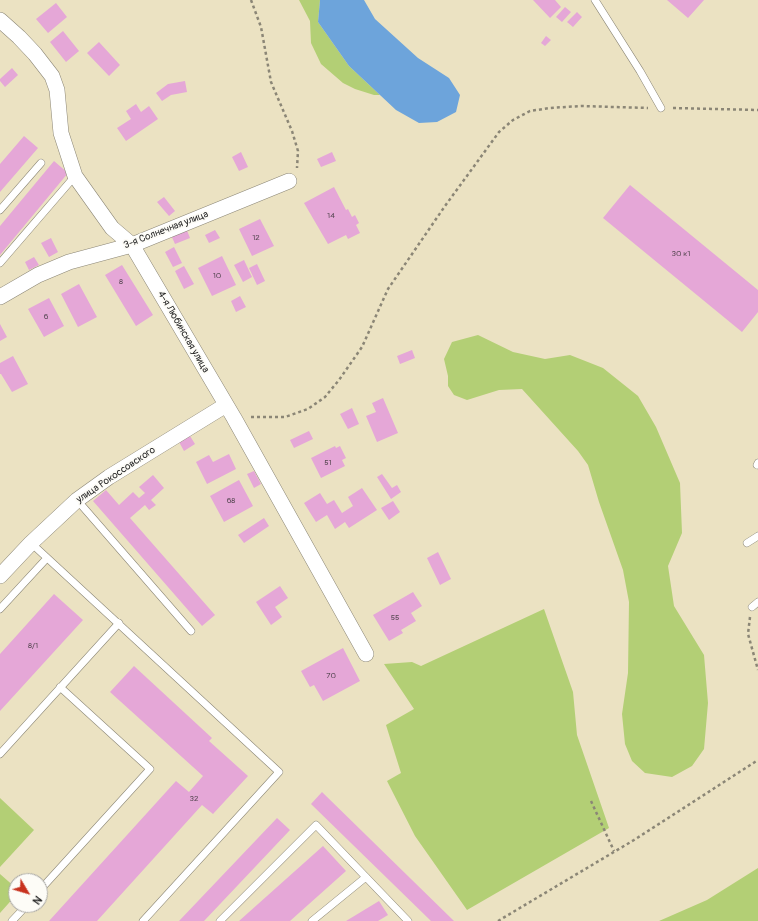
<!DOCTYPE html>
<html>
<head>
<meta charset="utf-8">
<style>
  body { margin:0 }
  #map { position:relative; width:758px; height:921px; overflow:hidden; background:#ebe2c2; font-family:Pangolin,sans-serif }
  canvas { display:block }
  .north { position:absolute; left:8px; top:873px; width:40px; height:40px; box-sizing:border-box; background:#fdfcf7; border:1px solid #a9a8a5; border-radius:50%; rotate:128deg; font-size:11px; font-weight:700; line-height:16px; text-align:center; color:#2b2b2b }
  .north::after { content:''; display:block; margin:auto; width:14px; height:18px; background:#c8321e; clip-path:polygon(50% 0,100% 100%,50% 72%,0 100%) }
</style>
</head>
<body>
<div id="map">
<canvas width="758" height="921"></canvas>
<div class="north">N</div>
</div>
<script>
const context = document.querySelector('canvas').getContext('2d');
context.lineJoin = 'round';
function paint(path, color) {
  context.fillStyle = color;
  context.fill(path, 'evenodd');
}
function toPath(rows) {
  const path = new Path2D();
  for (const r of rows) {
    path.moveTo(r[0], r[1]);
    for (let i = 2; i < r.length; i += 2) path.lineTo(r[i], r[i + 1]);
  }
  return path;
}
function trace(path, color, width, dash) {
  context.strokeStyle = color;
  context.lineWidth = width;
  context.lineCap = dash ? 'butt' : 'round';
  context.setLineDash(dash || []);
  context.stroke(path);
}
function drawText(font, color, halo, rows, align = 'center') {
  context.font = font + ' Pangolin,sans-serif';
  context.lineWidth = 3.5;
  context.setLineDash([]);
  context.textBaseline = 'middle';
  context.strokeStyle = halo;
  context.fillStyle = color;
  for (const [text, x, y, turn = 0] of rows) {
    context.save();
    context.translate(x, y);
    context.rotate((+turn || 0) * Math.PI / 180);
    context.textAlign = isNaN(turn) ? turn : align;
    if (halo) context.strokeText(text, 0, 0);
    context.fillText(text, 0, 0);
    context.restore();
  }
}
paint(toPath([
  [299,0,320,0,318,22,349,66,380,95,374,95,355,89,343,83,321,64,311,43,310,21],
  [478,335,513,352,545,359,570,355,603,368,638,396,656,427,680,483,682,533,668,566,674,606,704,655,708,703,704,749,692,766,672,777,645,773,632,761,625,744,622,714,628,673,629,602,623,570,599,502,588,465,578,451,522,389,499,390,467,400,454,395,448,386,448,376,444,359,452,342],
  [544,609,573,692,577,735,609,828,467,910,415,836,387,781,401,773,386,725,414,709,384,664,412,662,421,666],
  [0,798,34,830,0,867],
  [758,868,758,921,659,921,707,900],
  [0,874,16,888,16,895,0,913]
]), '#b3cf75');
paint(toPath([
  [320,0,364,0,375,19,418,58,449,78,460,95,456,112,437,122,419,123,396,110,349,66,318,22]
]), '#6da4db');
paint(toPath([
  [533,0,555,0,561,7,550,18],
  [667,0,704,0,688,18],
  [56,3,67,17,48,33,36,19],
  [565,7,571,12,562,22,556,17],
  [577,12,582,17,573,27,567,22],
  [63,31,79,51,66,62,50,42],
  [546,36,551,40,545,46,541,43],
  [99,42,120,65,109,76,87,53],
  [12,68,18,75,5,87,0,81,0,79],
  [185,81,187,92,171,95,162,101,156,93,168,84],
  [136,104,141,112,149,106,158,119,126,141,117,128,131,119,126,111],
  [24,136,38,148,0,192,0,164],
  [241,152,248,167,239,171,232,157],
  [332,152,336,161,321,167,317,159],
  [54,161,68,173,0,255,0,226],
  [630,185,758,290,758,312,742,332,603,218],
  [334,187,346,210,348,209,352,217,355,215,359,223,356,225,360,233,348,239,346,235,328,244,304,203],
  [164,197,175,211,169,216,157,202],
  [260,219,274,246,252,256,239,229],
  [186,228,190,238,175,244,171,235],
  [215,230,220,238,209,243,205,235],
  [51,238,58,252,49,257,41,243],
  [174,247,182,263,173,267,165,252],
  [222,256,236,285,212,296,198,268],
  [34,257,39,265,29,270,25,262],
  [244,260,252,277,243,282,234,265],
  [257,264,265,281,257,285,249,268],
  [122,265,153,315,136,326,105,275],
  [184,266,194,284,184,289,175,271],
  [79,284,97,317,78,327,61,294],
  [240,296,246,307,236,312,231,301],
  [49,298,64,326,44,337,28,309],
  [0,324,7,337,0,341],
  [412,350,415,358,400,364,397,356],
  [13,356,28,384,12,392,1,374,0,374,0,363],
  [383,398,398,433,377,442,366,416,376,412,372,403],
  [352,408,359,424,348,429,340,414],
  [309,431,313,439,294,448,290,440],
  [190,436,195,444,184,451,179,442],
  [335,446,336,448,340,446,346,458,342,460,345,466,321,478,311,458],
  [229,454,236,469,207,484,196,462,209,455,213,462],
  [254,471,261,484,254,488,247,474],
  [382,474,392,488,397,485,401,492,391,499,377,477],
  [153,475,164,488,151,500,156,505,149,510,145,505,130,518,215,615,202,626,93,501,106,490,119,505,133,492,139,498,145,493,139,487],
  [239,480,253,506,224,522,210,496],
  [362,488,377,510,349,528,345,522,335,529,327,515,316,522,304,503,320,493,327,504,334,500,342,513,353,506,348,497],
  [393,501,400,512,389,520,381,508],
  [264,518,269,526,244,543,238,535],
  [438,552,451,579,440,585,427,558],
  [280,586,288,598,275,607,282,617,271,625,256,602],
  [413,592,422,606,411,613,416,621,401,630,403,633,389,641,373,615],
  [54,594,83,620,0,711,0,654],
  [343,648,360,681,323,701,314,685,310,687,301,671],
  [134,666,212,738,209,741,248,776,213,814,202,805,97,921,49,921,176,781,189,792,203,776,110,692],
  [322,792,454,921,431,921,311,804],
  [277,818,290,830,204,921,179,921],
  [323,846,346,871,290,921,239,921],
  [379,901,388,915,378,921,346,921]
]), '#e5a7d7');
const service = toPath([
  [595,0,640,71,661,108],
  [0,210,41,163],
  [0,263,75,176],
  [757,465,758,463],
  [77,500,191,631],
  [31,543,279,772,143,921],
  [747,543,758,536],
  [752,607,758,602],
  [0,609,47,558],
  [0,754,119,623],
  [40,890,150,769,60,687],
  [12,921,27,905],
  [220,921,316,825,408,921],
  [312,921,366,877]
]);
const minor = toPath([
  [0,20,19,37,35,54,52,76,57,90,61,133,75,176,112,228,132,245,234,418,366,654],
  [0,297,38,275,69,262,132,245,289,181],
  [0,576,31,543,77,500,109,477,226,405]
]);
trace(service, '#8b8676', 8);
trace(minor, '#8b8676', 16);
trace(toPath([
  [251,0,261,27,271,82,292,131,298,151,297,168],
  [673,108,758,110],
  [251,417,285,417,308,409,325,397,339,380,362,347,388,289,445,206,499,132,513,120,530,111,550,108,581,106,648,108],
  [750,617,748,634,758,670],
  [591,801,614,851],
  [498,921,634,840,758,760]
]), '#8b8676', 2.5, [3, 3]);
trace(service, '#fff', 7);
trace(minor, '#fff', 15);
drawText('8px', '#5a4a56', null, [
  ["14",331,216],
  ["12",256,238],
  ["30 к1",681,254],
  ["10",217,276],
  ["8",121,282],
  ["6",46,317],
  ["51",328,463],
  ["68",231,501],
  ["55",395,618],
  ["8/1",33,646],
  ["70",331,676],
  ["32",194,799]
]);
drawText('10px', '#2b2b2b', '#fdfcf7', [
  ["3-я Солнечная улица",166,230,-21],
  ["4-я Любинская улица",183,332,60],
  ["улица Рокоссовского",116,475,-34]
]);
</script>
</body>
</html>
